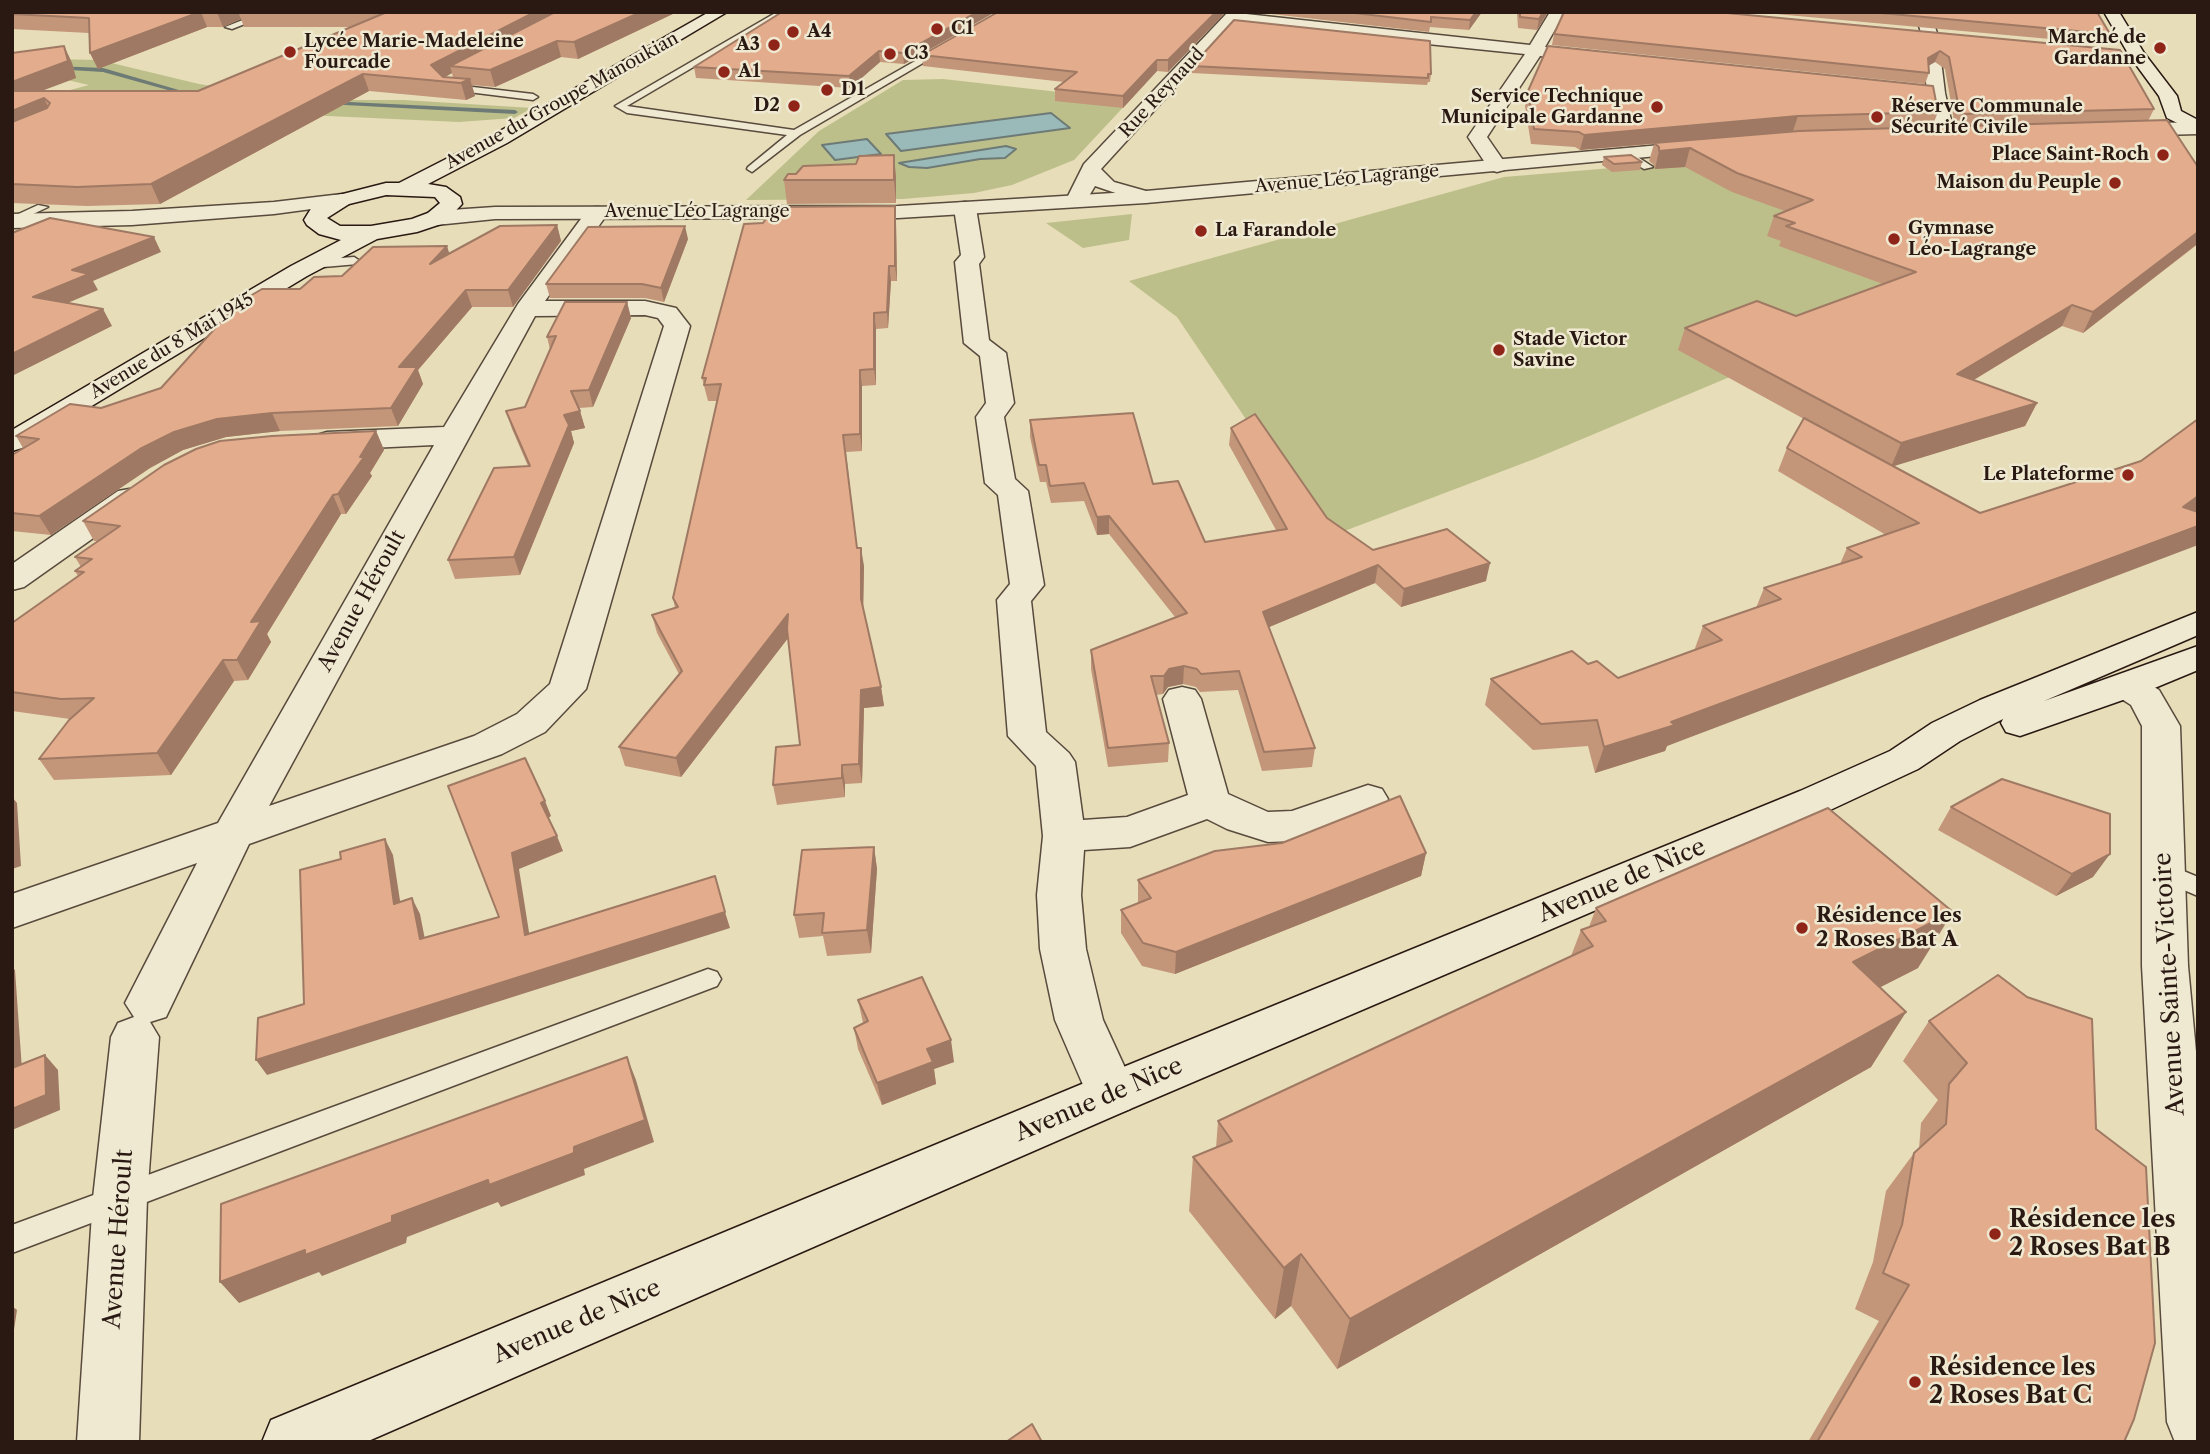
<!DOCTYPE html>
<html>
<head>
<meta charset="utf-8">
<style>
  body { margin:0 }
  #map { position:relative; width:2210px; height:1454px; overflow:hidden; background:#e7ddb9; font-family:"Libre Caslon Text",serif }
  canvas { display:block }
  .frame { position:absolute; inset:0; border:14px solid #291912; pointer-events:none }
</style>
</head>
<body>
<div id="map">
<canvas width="2210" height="1454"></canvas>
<div class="frame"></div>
</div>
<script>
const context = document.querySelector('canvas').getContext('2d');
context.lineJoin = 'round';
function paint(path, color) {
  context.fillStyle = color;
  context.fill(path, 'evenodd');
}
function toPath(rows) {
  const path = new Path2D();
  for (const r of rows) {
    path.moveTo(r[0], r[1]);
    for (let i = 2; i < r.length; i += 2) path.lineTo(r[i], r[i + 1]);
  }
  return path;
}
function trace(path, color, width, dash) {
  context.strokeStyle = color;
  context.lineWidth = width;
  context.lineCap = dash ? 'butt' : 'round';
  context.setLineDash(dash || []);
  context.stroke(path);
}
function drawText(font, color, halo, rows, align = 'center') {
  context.font = font + ' "Libre Caslon Text",serif';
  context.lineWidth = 5;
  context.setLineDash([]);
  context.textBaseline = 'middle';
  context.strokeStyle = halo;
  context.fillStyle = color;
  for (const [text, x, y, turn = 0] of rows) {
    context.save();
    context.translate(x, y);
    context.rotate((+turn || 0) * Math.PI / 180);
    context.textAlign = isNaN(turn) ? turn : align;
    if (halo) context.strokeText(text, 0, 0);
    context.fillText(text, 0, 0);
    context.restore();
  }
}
paint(toPath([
  [50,59,99,60,199,84,297,100,404,100,532,108,514,118,459,122,197,110,55,94,89,85,54,77],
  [943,79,1130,100,1074,160,1012,185,974,193,903,199,746,200,819,131,903,80],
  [1755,156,1939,289,1537,458,1326,538,1177,317,1129,281,1504,177],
  [1132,214,1129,240,1083,248,1046,223]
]), '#bdbf8a');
const water = toPath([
  [1051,113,1070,128,901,151,886,134,1051,113],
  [867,139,881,154,835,160,822,145,867,139],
  [1006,146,1016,149,1005,158,980,159,927,168,909,167,899,163,1006,146]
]);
paint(water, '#9abab9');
trace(water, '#6d7a76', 2);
paint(toPath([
  [56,66,103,68,196,95,193,97,103,72,54,69,56,66],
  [328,101,515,110,518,112,515,114,326,104,328,101]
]), '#6d7a76');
const service = toPath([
  [263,12,275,12,232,29,225,27,263,12],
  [777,12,787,12,627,106,794,130,945,44,952,46,800,135,752,172,747,169,748,167,787,135,627,113,615,106,777,12],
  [447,84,533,94,538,97,533,100,444,89,442,87,447,84],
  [1622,152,1630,152,1653,167,1644,169,1622,156,1622,152],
  [38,205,48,207,12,224,12,217,38,205],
  [354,257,360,261,358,264,312,268,306,264,312,260,354,257],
  [2164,863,2198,877,2198,896,2156,878,2152,872,2156,866,2164,863],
  [708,969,717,972,721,979,717,986,12,1253,12,1225,708,969]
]);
const minor = toPath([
  [1228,12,1530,45,1550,12,1565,12,1545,47,1597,52,1605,57,1597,62,1540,56,1487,137,1507,166,1504,170,1497,172,1490,170,1468,137,1525,54,1233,24,1101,169,1114,182,1153,193,1156,197,1153,201,1139,201,1095,186,1083,206,1069,206,1065,202,1084,164,1228,12],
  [1915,12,1930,12,1938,36,1945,93,1954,134,1952,138,1945,140,1936,134,1927,93,1922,36,1915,12],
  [965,202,973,203,976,208,984,257,979,264,989,340,1006,353,1014,403,1004,417,1015,479,1028,491,1044,585,1031,601,1046,732,1069,753,1075,762,1083,820,1127,817,1188,795,1163,699,1169,690,1182,687,1195,690,1201,699,1228,794,1268,812,1292,811,1368,785,1382,789,1388,799,1382,809,1295,841,1268,842,1227,829,1207,819,1130,847,1084,850,1081,895,1086,949,1103,1020,1137,1094,1130,1109,1112,1116,1094,1109,1087,1094,1055,1020,1040,949,1037,895,1043,836,1036,766,1008,736,997,600,1010,584,998,495,985,483,976,417,986,403,980,356,964,343,955,262,961,255,954,208,957,203,965,202],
  [597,207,605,208,608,213,545,301,645,301,676,308,690,326,586,689,545,732,502,754,249,844,166,1017,150,1022,159,1037,147,1198,139,1442,77,1442,93,1198,111,1037,118,1023,134,1017,125,1003,197,863,12,928,12,894,218,823,434,445,327,450,317,447,312,441,317,435,327,432,444,427,518,304,589,208,597,207],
  [645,315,658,318,664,326,550,684,517,714,474,736,269,806,535,316,645,315],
  [129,489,140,491,144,498,140,505,24,587,12,590,12,564,118,491,129,489]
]);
const tertiary = toPath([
  [2198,122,2198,134,2121,136,2112,130,2121,124,2198,122],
  [1705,141,1712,143,1715,147,1712,151,1146,203,898,218,495,219,436,225,428,223,425,218,428,213,436,211,495,207,898,206,965,202,1146,191,1705,141],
  [342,194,349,196,353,200,349,204,274,214,132,225,12,228,12,214,132,211,274,202,342,194],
  [2127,674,2140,678,2159,690,2180,726,2188,966,2198,1073,2198,1442,2175,1442,2167,1422,2142,966,2142,726,2131,705,2114,694,2108,686,2114,678,2127,674]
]);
const secondary = toPath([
  [709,12,727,12,507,143,428,184,446,187,460,197,462,204,444,223,417,232,377,239,307,276,22,448,12,451,12,430,291,266,341,240,319,234,307,225,304,220,312,207,335,196,386,183,399,183,493,135,709,12],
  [386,195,435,197,440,203,428,213,412,219,371,226,340,226,327,218,349,204,386,195],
  [2104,12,2119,12,2144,53,2177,96,2181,111,2198,120,2198,133,2167,118,2159,96,2129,55,2104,12],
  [2198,612,2198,635,2044,701,2198,646,2198,670,2140,694,2020,736,2006,732,2001,723,2003,719,1960,741,1918,769,1828,811,1130,1109,366,1442,262,1442,271,1420,1094,1079,1800,791,1890,751,1932,723,1980,700,2198,612]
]);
trace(service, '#584a3c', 3);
trace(minor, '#584a3c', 3);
trace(tertiary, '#584a3c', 3);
trace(secondary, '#291912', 3);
paint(service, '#efe9d2');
paint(minor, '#efe9d2');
paint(tertiary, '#efe9d2');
paint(secondary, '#efe9d2');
paint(toPath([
  [12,12,677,12,578,59,561,57,495,87,472,85,475,96,466,100,369,91,160,204,87,206,12,203,12,53,64,46,72,63,76,78,41,91,198,91,352,27,244,27,241,19,223,27,207,27,98,69,90,53,89,33,12,29],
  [452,73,453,78,445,77],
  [782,12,995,12,904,64,880,62,850,88,696,78,694,67],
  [998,12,1226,12,1168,72,1157,71,1123,108,1055,101,1055,89,1064,82,923,66,922,55],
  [1254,12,1482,12,1469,30,1430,27,1429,32],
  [1517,12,1548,12,1537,30,1518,28],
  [1754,12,2097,12,2110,34,2105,44],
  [1554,34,2120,50,2154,109,2148,121,2198,167,2198,244,2083,333,2062,326,1974,380,2037,403,2025,426,1893,466,1980,513,2141,461,2198,419,2198,509,2194,511,1667,746,1665,751,1595,773,1588,746,1533,750,1485,705,1491,679,1588,664,1618,678,1694,651,1703,626,1756,608,1764,588,1840,564,1847,548,1886,535,1778,471,1787,448,1804,419,1678,350,1685,328,1796,316,1883,284,1779,246,1781,241,1767,236,1774,216,1785,211,1732,192,1685,167,1655,169,1654,165,1649,161,1654,144,1580,150,1575,147,1531,144,1525,106,1528,91,1938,112,1932,127,1955,126,1945,69,1935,62,1928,66,1929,73,1925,84,1552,45],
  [1192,66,1431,74,1430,82,1428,82,1427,85,1192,73],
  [894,155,896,178,896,203,787,204,784,180,796,174,856,164],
  [1604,157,1642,162,1640,170,1612,172,1602,165],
  [896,221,897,281,891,281,888,328,876,329,876,385,862,386,862,451,846,452,857,548,864,566,863,611,881,687,884,706,864,708,862,783,845,784,845,797,777,805,773,785,800,745,788,638,681,777,625,766,619,747,679,674,657,633,652,615,675,608,673,598,717,401,708,401,702,378],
  [557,225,561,241,513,307,472,307,418,370,423,384,398,426,280,431,226,437,183,450,150,468,51,535,12,531,12,455,23,448,16,436,161,388,300,289,342,276,449,253],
  [688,239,664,302,645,298,550,298,546,284],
  [627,302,631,318,593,407,579,408,585,428,571,431,574,443,520,575,455,579,448,560,528,466,512,429,506,411,525,407,550,349,547,337],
  [1030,420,1153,484,1205,542,1276,530,1229,445,1231,428,1327,518,1373,550,1486,581,1401,607,1375,583,1269,627,1315,748,1312,767,1262,771,1238,690,1200,692,1196,687,1183,684,1168,687,1163,694,1156,695,1169,743,1168,762,1108,767,1091,669,1091,650,1175,617,1109,534,1097,535,1084,501,1051,503,1046,482,1040,482,1030,437],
  [376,431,384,450,370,473,372,476,346,514,341,514,267,634,271,642,248,680,234,681,171,775,54,780,39,759,70,719,12,711,12,623,78,576,75,571,81,567,75,557,98,541,94,541,83,521],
  [1951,807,2093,877,2056,896,1938,830],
  [874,847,877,869,871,953,827,956,823,936,799,938,794,915],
  [1426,853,1421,876,1175,974,1142,966,1121,933,1121,910,1138,903,1138,880],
  [1596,908,1918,968,1880,987,1906,1012,1871,1067,1337,1369,1291,1306,1275,1319,1189,1211,1193,1157,1216,1148,1218,1121,1571,956,1581,930,1589,927],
  [858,1000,954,1062,934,1069,936,1084,882,1105,858,1049,854,1028,863,1023],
  [1929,1021,2096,1129,2124,1442,1808,1442,1879,1321,1855,1309,1873,1262,1886,1191,1914,1153,1919,1149,1921,1123,1938,1100,1903,1061]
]), '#c39579');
paint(toPath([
  [201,12,207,27,98,69,90,53],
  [217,12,238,12,241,19,223,27],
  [535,12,568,12,450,66,452,73,436,82,431,65],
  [641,12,677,12,578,59,574,42],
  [977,12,995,12,904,64,903,53],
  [1216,12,1226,12,1168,72,1168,60],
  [1476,12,1482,12,1469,30,1470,20],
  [1543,12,1548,12,1537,30,1539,19],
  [557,41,561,57,495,87,490,70],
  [64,46,72,63,76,78,12,102,12,82],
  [879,51,880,62,850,88,849,76],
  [1940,51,1935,62,1923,69,1928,58],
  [1157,60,1157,71,1123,108,1123,96],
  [363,74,369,91,160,204,151,184],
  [470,79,475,96,466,100,461,83],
  [44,98,52,116,12,133,12,111],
  [1798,116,1793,131,1580,150,1584,135],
  [1690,148,1685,167,1655,169,1659,151],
  [894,155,896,178,896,203,894,180],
  [895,206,896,221,897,281,895,266],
  [557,225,561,241,513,307,508,290],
  [685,226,688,239,664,302,661,288],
  [2198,232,2197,244,2083,333,2093,312],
  [154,237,161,252,93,281,98,290,42,314,33,297,72,270],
  [447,246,452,262,430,264],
  [889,266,891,281,888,328,887,312],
  [466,290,472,307,418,370,423,384,398,426,391,408,399,367],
  [627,302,631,318,593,407,589,390],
  [2072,305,2062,326,1947,396,1957,374],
  [103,309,112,326,12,376,12,354],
  [874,313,876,329,876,385,874,369],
  [860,370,862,386,862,451,860,434],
  [2037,403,2025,426,1891,467,1901,443],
  [580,411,585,428,571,431,574,443,520,575,514,557,564,415],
  [272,413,280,431,226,437,183,450,150,468,51,535,39,516,140,449,174,432,217,419],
  [376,431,384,450,370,473,372,476,346,514,338,494],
  [333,495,341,514,267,634,271,642,248,680,237,660,251,622],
  [2198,496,2198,509,2168,531,2183,507],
  [1109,516,1109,534,1097,535,1097,517],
  [2198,526,2198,545,1667,746,1665,751,1595,773,1604,747],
  [861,548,864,566,863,617,861,599],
  [1490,563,1486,581,1401,607,1404,589],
  [1378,565,1375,583,1262,630,1263,612],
  [788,614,792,633,681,777,676,758],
  [223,660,234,681,171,775,157,753],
  [1184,666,1183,684,1168,687,1163,694,1164,676,1169,669],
  [881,687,884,706,864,708,862,783,859,764,861,690],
  [842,765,845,784,845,797,842,778],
  [12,797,17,803,21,866,12,869],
  [545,801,551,816,547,819,541,803],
  [557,836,563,851,519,869,532,951,525,935,512,853],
  [385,839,393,855,403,920,394,904],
  [874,847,877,869,871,953,867,930],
  [1426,853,1421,876,1175,974,1176,952],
  [2110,854,2093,877,2056,896,2072,874],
  [412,898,420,914,428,955,420,939],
  [725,912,730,928,267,1075,256,1060],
  [1953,912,1918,968,1822,1017,1853,962],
  [12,967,15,970,23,1084,12,1073],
  [1906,1012,1871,1067,1337,1369,1350,1319],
  [951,1040,954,1062,934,1069,936,1084,882,1105,877,1083,927,1049],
  [45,1055,58,1070,60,1110,12,1130,12,1109],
  [627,1057,636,1080,654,1142,584,1169,585,1175,501,1207,498,1202,407,1237,406,1243,322,1276,319,1272,239,1303,220,1282,574,1147],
  [1301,1254,1291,1306,1275,1319,1284,1268],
  [12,1306,17,1310,12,1343]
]), '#9f7963');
const building = toPath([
  [12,12,200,12,90,53,89,18,12,14,12,12],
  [387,12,535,12,431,65,443,77,470,79,461,83,363,74,151,184,77,187,12,184,12,122,47,108,50,103,44,98,12,111,12,91,198,91,387,12],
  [555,12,641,12,574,42,557,41,490,70,450,66,555,12],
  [782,12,977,12,903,53,879,51,849,76,694,67,782,12],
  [998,12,1216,12,1168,60,1157,60,1123,96,1055,89,1077,72,922,55,998,12],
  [1346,12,1476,12,1470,20,1431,17,1431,22,1346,12],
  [1520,12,1543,12,1539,19,1520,17,1520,12],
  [1564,12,1716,12,2120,50,2154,109,1960,114,1949,57,1940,51,1928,58,1929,73,1554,34,1564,12],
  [1870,12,2097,12,2110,34,1870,12],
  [1234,20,1430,41,1431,74,1428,74,1428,78,1192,66,1234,20],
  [64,46,68,61,12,82,12,53,64,46],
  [1548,46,1933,86,1938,112,1798,116,1584,135,1579,132,1534,129,1528,91,1548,46],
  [2167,120,2198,167,2198,232,2093,312,2072,305,1957,374,2037,403,1901,443,1685,328,1757,301,1796,316,1916,272,1786,226,1795,223,1774,216,1813,200,1737,173,1690,148,1659,151,1659,147,1654,143,1799,131,2167,120],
  [894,155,894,180,784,180,788,174,796,174,803,166,856,164,859,156,894,155],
  [1631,155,1642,162,1614,164,1604,157,1631,155],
  [895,206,895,266,889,266,887,312,874,313,874,369,860,370,860,434,843,435,857,548,861,548,861,599,881,687,861,690,859,764,842,765,842,778,773,785,776,747,800,745,787,629,788,614,676,758,619,747,682,671,652,615,678,607,673,598,721,384,704,385,706,378,702,378,744,224,763,223,774,207,895,206],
  [50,218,154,237,72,270,89,274,33,297,103,309,12,354,12,233,50,218],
  [557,225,508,290,466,290,399,367,417,367,391,408,272,413,217,419,174,432,140,449,39,516,12,513,12,455,39,439,16,436,70,404,101,408,161,388,238,303,262,289,300,289,314,277,342,276,373,247,447,246,430,264,500,226,557,225],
  [685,226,661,288,642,284,546,284,588,227,685,226],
  [565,302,627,302,589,390,571,391,580,411,564,415,569,425,514,557,448,560,494,468,530,466,506,411,525,407,556,336,547,337,565,302],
  [1133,413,1153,484,1178,481,1205,542,1287,529,1231,428,1255,414,1327,518,1373,550,1447,529,1490,563,1404,589,1378,565,1263,612,1315,748,1264,752,1239,671,1201,674,1197,669,1184,666,1169,669,1164,676,1151,676,1169,743,1108,748,1091,650,1187,613,1109,516,1097,517,1084,483,1050,486,1046,465,1039,465,1030,420,1133,413],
  [1804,418,1980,513,2141,461,2198,419,2198,496,2183,507,2198,512,2198,526,1671,722,1675,725,1604,747,1597,720,1541,724,1491,679,1572,651,1588,664,1597,661,1618,678,1722,640,1703,626,1781,599,1764,588,1862,557,1847,548,1919,523,1787,448,1804,418],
  [376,431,360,457,364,457,338,494,333,495,251,622,261,621,237,660,223,660,157,753,39,759,69,720,94,698,61,699,12,692,12,623,84,572,75,571,92,559,75,557,120,526,83,521,164,465,196,449,220,441,272,436,376,431],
  [525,758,545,801,541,803,557,836,512,853,525,935,715,876,725,912,256,1060,258,1018,304,1004,300,870,341,859,340,852,385,839,394,904,412,898,420,939,499,917,448,786,525,758],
  [2002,779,2110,814,2110,854,2072,874,1951,807,2002,779],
  [1400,796,1426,853,1176,952,1143,943,1121,910,1151,898,1138,880,1215,851,1282,843,1400,796],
  [1828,808,1953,912,1853,962,1906,1012,1350,1319,1301,1254,1284,1268,1193,1157,1232,1141,1218,1121,1593,946,1581,930,1606,921,1596,908,1828,808],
  [874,847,867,930,822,933,824,913,794,915,802,850,874,847],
  [1998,975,2027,997,2092,1019,2096,1129,2146,1167,2155,1343,2134,1419,2124,1442,1817,1442,1909,1285,1883,1273,1902,1225,1914,1153,1946,1124,1949,1084,1967,1063,1929,1021,1998,975],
  [922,977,951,1040,927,1049,933,1062,877,1083,854,1028,868,1021,858,1000,922,977],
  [45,1055,46,1095,12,1109,12,1068,45,1055],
  [627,1057,645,1120,574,1147,574,1153,489,1185,488,1180,392,1216,392,1222,305,1255,305,1250,220,1282,221,1204,627,1057],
  [1032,1424,1042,1442,1006,1442,1032,1424]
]);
paint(building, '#e3ad8d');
trace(building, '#9f7963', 2);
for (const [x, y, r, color] of [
  [937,29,7,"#8f2418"],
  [793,32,7,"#8f2418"],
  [774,45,7,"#8f2418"],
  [2160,48,7,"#8f2418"],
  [290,52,7,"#8f2418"],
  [890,54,7,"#8f2418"],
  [724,72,7,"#8f2418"],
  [827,90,7,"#8f2418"],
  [794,106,7,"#8f2418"],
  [1657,107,7,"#8f2418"],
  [1877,117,7,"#8f2418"],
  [2163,155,7,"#8f2418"],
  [2115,183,7,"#8f2418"],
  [1201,231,7,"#8f2418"],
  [1894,239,7,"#8f2418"],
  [1499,350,7,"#8f2418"],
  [2128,475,7,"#8f2418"],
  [1802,928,7,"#8f2418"],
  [1995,1234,7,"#8f2418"],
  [1915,1382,7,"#8f2418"]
]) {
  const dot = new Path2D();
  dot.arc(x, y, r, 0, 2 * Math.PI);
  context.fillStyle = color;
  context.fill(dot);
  trace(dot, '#efe9d2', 2.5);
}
drawText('bold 18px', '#291912', '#efe9d2', [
  ["C1",951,29],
  ["A4",807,32],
  ["Marché de",2146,38,"right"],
  ["Gardanne",2146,59,"right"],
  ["Lycée Marie-Madeleine",304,42],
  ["Fourcade",304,63],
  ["A3",760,45,"right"],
  ["C3",904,54],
  ["A1",738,72],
  ["D1",841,90],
  ["Service Technique",1643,97,"right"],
  ["Municipale Gardanne",1643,118,"right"],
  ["D2",780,106,"right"],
  ["Réserve Communale",1891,107],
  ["Sécurité Civile",1891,128],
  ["Place Saint-Roch",2149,155,"right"],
  ["Maison du Peuple",2101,183,"right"],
  ["Gymnase",1908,229],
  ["Léo-Lagrange",1908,250],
  ["La Farandole",1215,231],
  ["Stade Victor",1513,340],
  ["Savine",1513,361],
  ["Le Plateforme",2114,475,"right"]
], 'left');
drawText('18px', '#291912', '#efe9d2', [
  ["Rue Reynaud",1162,93,-47],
  ["Avenue du Groupe Manoukian",562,101,-29],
  ["Avenue Léo Lagrange",1347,179,-5],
  ["Avenue Léo Lagrange",697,212],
  ["Avenue du 8 Mai 1945",172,346,-31]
]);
drawText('21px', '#291912', '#efe9d2', [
  ["Avenue Héroult",362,601,-61]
]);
drawText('bold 21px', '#291912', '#efe9d2', [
  ["Résidence les",1816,916],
  ["2 Roses Bat A",1816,940]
], 'left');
drawText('24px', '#291912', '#efe9d2', [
  ["Avenue de Nice",1622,881,-23],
  ["Avenue Sainte-Victoire",2170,984,-93],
  ["Avenue de Nice",1099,1100,-23],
  ["Avenue Héroult",119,1239,-86],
  ["Avenue de Nice",577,1322,-23]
]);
drawText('bold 24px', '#291912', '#efe9d2', [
  ["Résidence les",2009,1220],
  ["2 Roses Bat B",2009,1248],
  ["Résidence les",1929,1368],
  ["2 Roses Bat C",1929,1396]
], 'left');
</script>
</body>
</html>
